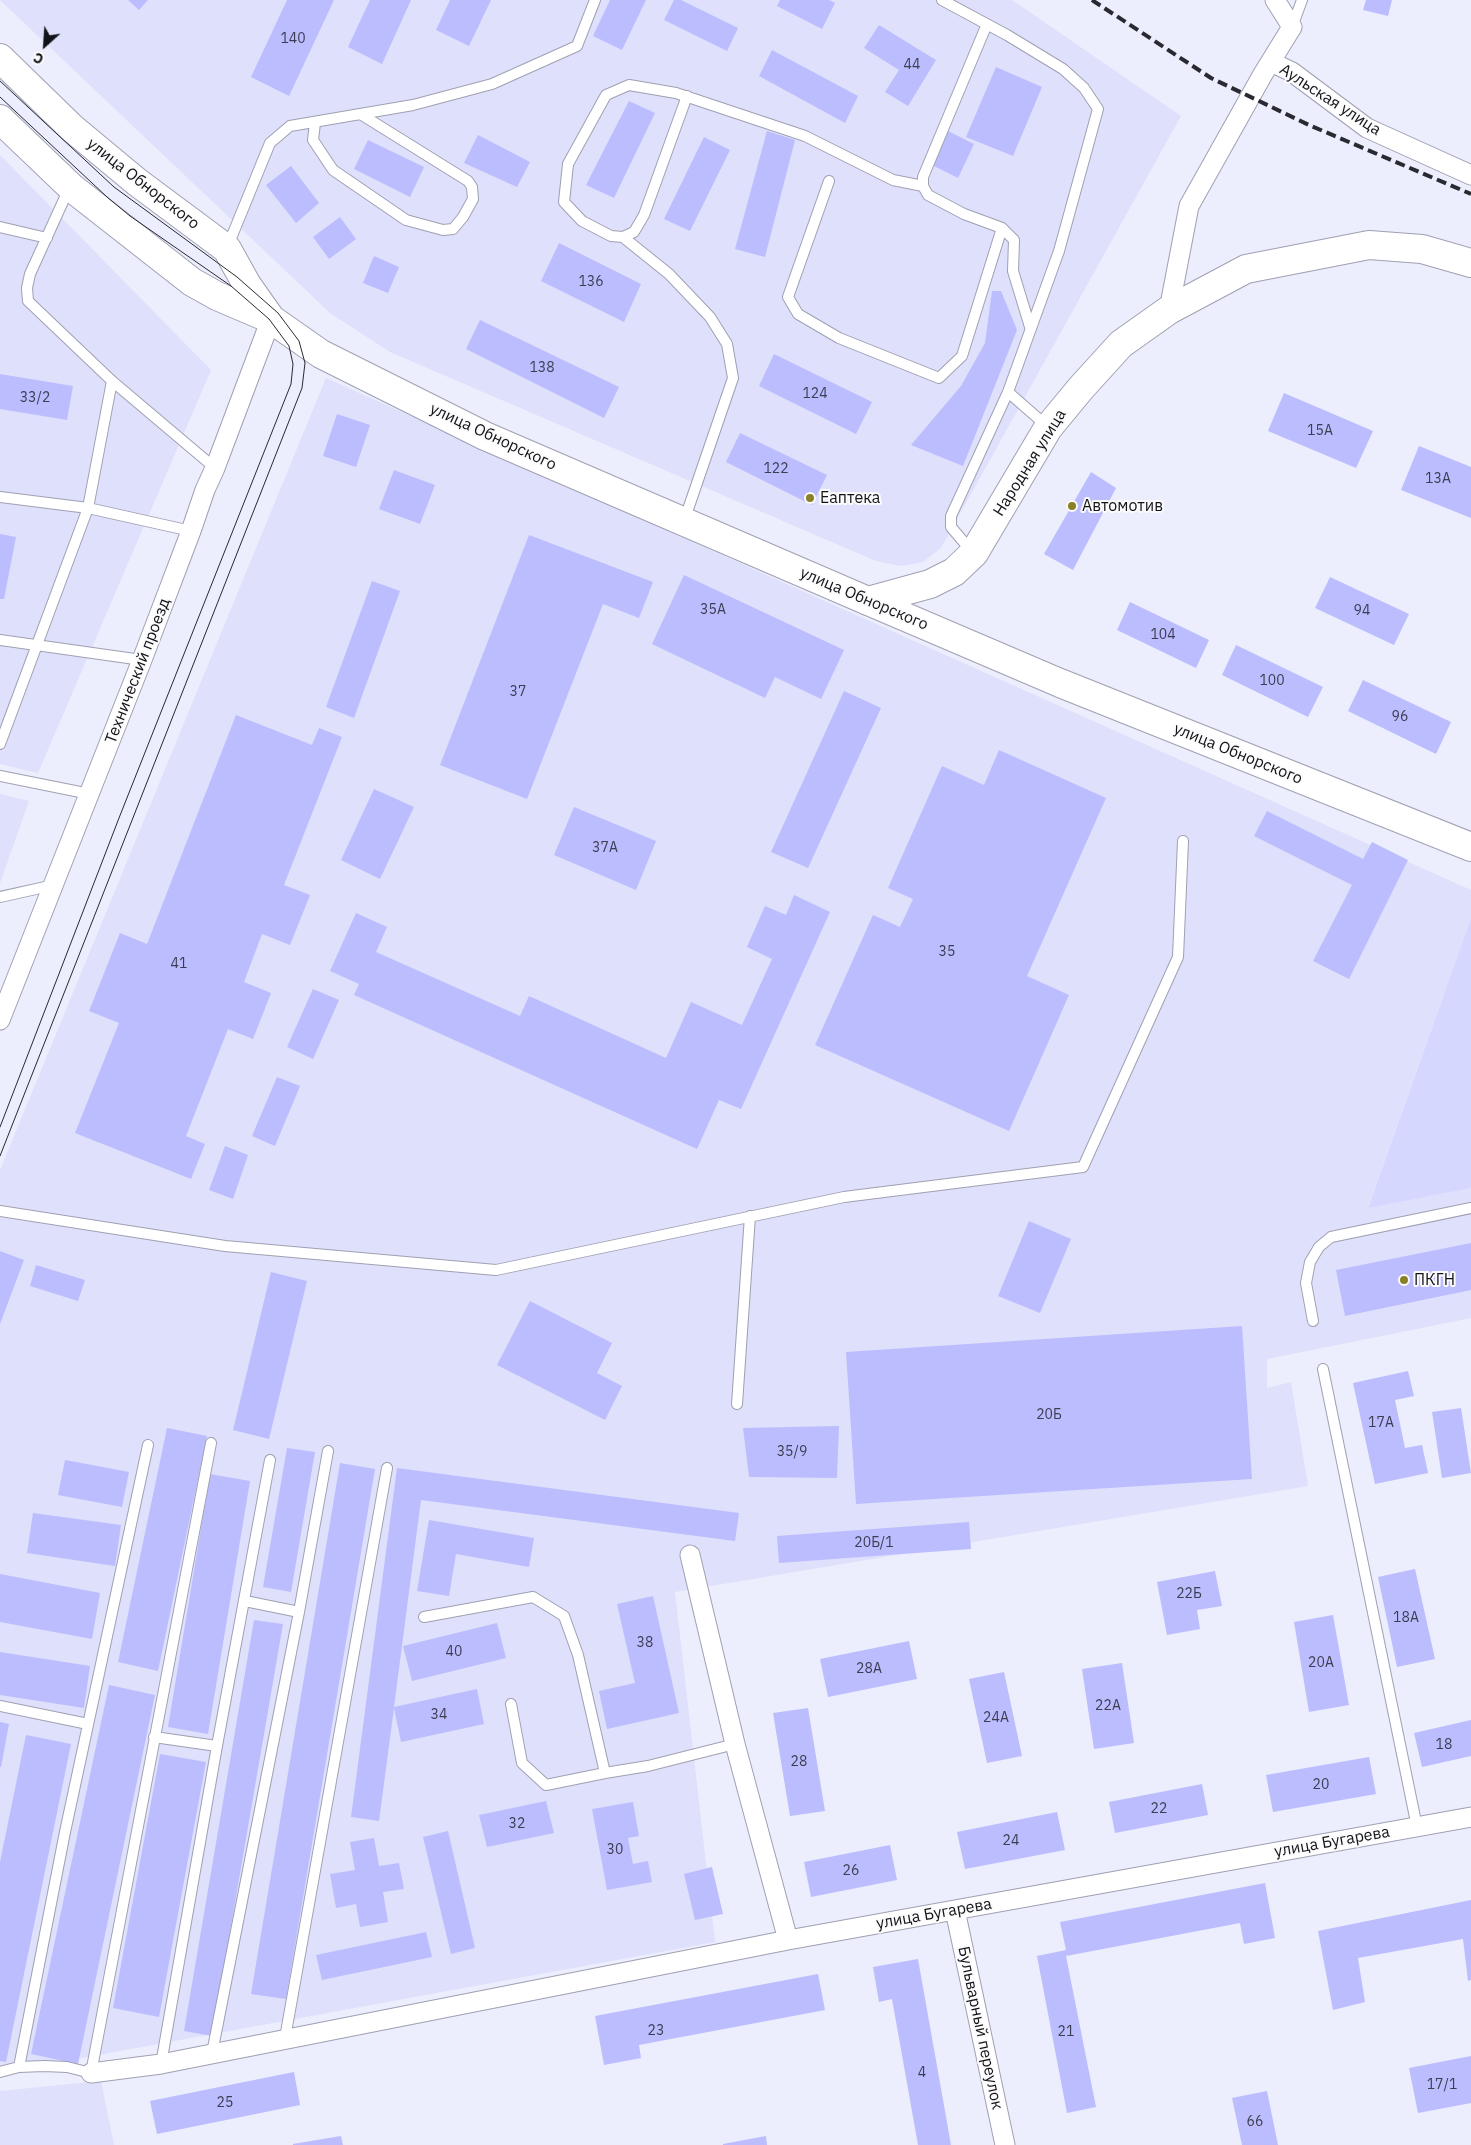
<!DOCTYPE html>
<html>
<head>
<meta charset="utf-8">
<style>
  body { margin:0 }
  #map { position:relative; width:1471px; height:2145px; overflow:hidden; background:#ecedfd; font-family:"IBM Plex Sans",sans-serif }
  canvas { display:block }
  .north { position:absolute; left:20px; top:20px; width:50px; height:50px; -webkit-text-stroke:4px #fbfbfb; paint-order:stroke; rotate:206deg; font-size:14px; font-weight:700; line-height:20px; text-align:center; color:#121219 }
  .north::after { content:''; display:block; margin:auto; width:18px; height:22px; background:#121219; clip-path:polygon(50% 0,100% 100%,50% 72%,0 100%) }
</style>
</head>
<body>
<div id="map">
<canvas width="1471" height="2145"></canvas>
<div class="north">С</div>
</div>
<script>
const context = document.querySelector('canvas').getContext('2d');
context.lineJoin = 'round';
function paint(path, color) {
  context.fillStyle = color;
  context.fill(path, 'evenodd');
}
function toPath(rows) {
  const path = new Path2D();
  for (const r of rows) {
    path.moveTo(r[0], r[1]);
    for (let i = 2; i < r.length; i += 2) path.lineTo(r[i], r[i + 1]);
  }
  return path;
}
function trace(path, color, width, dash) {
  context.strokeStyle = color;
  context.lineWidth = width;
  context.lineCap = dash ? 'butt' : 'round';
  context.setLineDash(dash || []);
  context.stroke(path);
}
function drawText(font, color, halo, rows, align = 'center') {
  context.font = font + ' "IBM Plex Sans",sans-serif';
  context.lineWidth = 4;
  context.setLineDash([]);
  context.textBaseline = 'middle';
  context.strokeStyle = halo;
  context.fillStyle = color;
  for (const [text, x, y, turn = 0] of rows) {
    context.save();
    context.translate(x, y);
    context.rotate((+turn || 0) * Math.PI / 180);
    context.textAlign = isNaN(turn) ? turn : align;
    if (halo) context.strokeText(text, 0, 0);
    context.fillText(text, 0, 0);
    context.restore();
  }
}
paint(toPath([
  [0,0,1012,0,1181,116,941,548,923,562,901,566,876,561,390,352,330,313],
  [0,155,211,370,38,773,0,764],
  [326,378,1471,890,1471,918,1368,1207,1471,1188,1471,1318,1267,1359,1267,1388,1291,1382,1308,1486,675,1592,715,1942,0,2073,0,1170],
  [0,794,29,801,0,883],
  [101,2081,114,2145,0,2145,0,2091]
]), '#dfe0fb');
paint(toPath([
  [1471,918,1471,1188,1368,1208]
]), '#d6d7ff');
paint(toPath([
  [128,0,148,0,139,10],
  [287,0,334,0,289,96,251,77],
  [370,0,411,0,382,64,348,47],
  [450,0,491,0,469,46,436,30],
  [610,0,646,0,622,50,593,36],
  [674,0,681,0,738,28,727,51,664,20],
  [780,0,829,0,835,3,822,29,777,6],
  [1366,0,1392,0,1388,16,1363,10],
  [879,25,936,60,908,106,885,92,899,70,864,48],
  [772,50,858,96,845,123,759,76],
  [996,67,1042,87,1013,156,966,137],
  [629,101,655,113,614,198,586,185],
  [767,131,795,140,765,257,735,249],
  [948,131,974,144,958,178,932,165],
  [478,135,530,162,517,187,464,163],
  [704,137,730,150,690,231,664,219],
  [368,140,424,167,410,197,354,169],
  [291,166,319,203,296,223,266,185],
  [340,217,356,239,329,259,313,237],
  [559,243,641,284,624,322,541,281],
  [374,256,399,267,388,293,363,283],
  [992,291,1001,291,1017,330,963,466,911,445,961,386,985,343],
  [480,320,619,387,604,418,466,349],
  [774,354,872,402,856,434,759,386],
  [0,374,73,386,67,420,0,409],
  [1284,393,1373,431,1356,468,1268,431],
  [337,414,370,425,356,467,323,456],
  [740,433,827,475,812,505,726,462],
  [1419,446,1471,467,1471,518,1401,490],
  [394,470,435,485,420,524,379,509],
  [1091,472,1116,488,1073,570,1044,554],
  [0,534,16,537,4,599,0,599],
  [529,535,653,582,639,618,603,604,527,799,440,765],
  [684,575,844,650,821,699,775,677,765,698,652,644],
  [1330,577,1409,614,1394,645,1315,608],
  [372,581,400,591,354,718,326,707],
  [1130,602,1209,640,1196,668,1117,630],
  [1236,645,1323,687,1308,717,1222,675],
  [1363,680,1451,722,1436,754,1348,711],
  [844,691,881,708,808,868,771,852],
  [236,715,312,745,319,728,342,737,284,885,310,895,290,945,262,934,244,982,271,993,253,1039,228,1029,186,1136,205,1144,191,1179,75,1133,119,1023,89,1011,120,933,147,944],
  [999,750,1106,798,1027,976,1069,995,1009,1131,815,1045,873,915,900,927,913,899,888,888,942,766,984,785],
  [374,789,414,807,380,879,341,860],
  [574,807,656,841,636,890,554,855],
  [1267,811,1363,859,1372,842,1408,860,1349,979,1313,961,1352,885,1254,836],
  [794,895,830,912,741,1109,719,1100,697,1149,354,995,359,984,330,971,356,913,387,927,376,952,520,1016,529,996,666,1058,691,1002,742,1025,772,959,747,947,765,906,786,915],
  [313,989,339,1000,313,1059,287,1047],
  [277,1077,300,1086,275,1146,252,1136],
  [225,1146,248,1155,233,1199,209,1190],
  [1029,1221,1071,1239,1040,1313,998,1296],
  [1471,1243,1471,1290,1345,1316,1336,1270],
  [0,1251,24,1260,0,1324],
  [36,1265,85,1280,78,1301,30,1286],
  [271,1272,307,1281,269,1439,233,1430],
  [530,1301,612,1343,597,1373,622,1386,605,1420,497,1365],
  [1242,1326,1252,1479,856,1504,846,1352],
  [1408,1371,1414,1396,1395,1400,1405,1448,1422,1445,1428,1473,1375,1484,1353,1383],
  [1461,1408,1471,1473,1442,1478,1432,1412],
  [839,1426,837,1478,749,1477,743,1428],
  [167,1428,207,1436,158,1671,118,1662],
  [287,1448,315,1452,291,1592,263,1587],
  [65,1460,129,1472,122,1507,58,1495],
  [340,1463,375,1469,286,1999,251,1994],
  [397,1468,739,1513,735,1541,421,1500,394,1707,477,1689,484,1724,401,1742,394,1708,379,1821,351,1817],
  [210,1474,250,1481,208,1734,168,1727],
  [33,1513,121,1525,115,1566,27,1553],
  [429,1520,534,1538,529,1567,456,1554,449,1596,417,1591],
  [969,1522,971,1549,779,1563,777,1536],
  [1415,1569,1435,1659,1397,1667,1378,1577],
  [1215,1571,1222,1606,1197,1610,1200,1629,1167,1635,1157,1582],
  [0,1574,100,1593,92,1639,0,1622],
  [653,1596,679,1713,607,1729,599,1691,635,1683,617,1604],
  [1333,1615,1349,1705,1309,1712,1294,1622],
  [254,1620,283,1624,212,2036,184,2031],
  [497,1623,506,1658,412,1681,403,1646],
  [909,1641,917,1679,828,1697,820,1659],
  [0,1652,90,1666,84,1708,0,1695],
  [1122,1663,1134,1743,1094,1749,1082,1669],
  [1004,1672,1022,1756,987,1763,969,1679],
  [109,1685,155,1695,78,2064,31,2054],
  [808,1708,825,1811,790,1816,773,1713],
  [1471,1720,1471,1756,1422,1767,1414,1733],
  [0,1722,9,1724,1,1767,0,1767],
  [26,1735,71,1744,6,2062,0,2061,0,1862],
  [160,1754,206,1762,159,2017,113,2008],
  [1369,1757,1376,1794,1273,1812,1266,1775],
  [1202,1784,1208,1815,1115,1833,1109,1802],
  [546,1801,554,1833,487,1847,479,1815],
  [633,1802,639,1836,628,1838,633,1864,648,1861,652,1882,607,1890,592,1809],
  [1057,1812,1065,1850,965,1869,957,1832],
  [448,1831,475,1948,451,1954,423,1837],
  [374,1838,379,1866,399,1863,404,1889,383,1892,388,1922,360,1927,356,1904,336,1908,330,1874,355,1870,350,1842],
  [890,1845,897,1880,811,1897,804,1862],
  [712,1867,723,1914,695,1920,684,1874],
  [1265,1883,1275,1938,1244,1944,1240,1923,1066,1956,1096,2107,1067,2113,1037,1956,1066,1950,1060,1922],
  [1471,1900,1471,1980,1468,1981,1463,1939,1358,1958,1365,2002,1333,2010,1318,1931],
  [426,1932,432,1957,322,1980,316,1955],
  [918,1959,951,2145,918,2145,892,1999,879,2002,873,1967],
  [818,1974,825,2010,639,2045,641,2058,604,2065,595,2016],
  [1471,2056,1471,2103,1418,2113,1409,2068],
  [294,2072,300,2105,157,2134,150,2101],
  [1267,2091,1278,2145,1242,2145,1232,2098],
  [341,2136,343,2145,293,2145,293,2144],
  [766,2136,767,2145,723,2145,723,2144]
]), '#bcbdfe');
const lane = toPath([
  [942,0,1007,35,1063,69,1084,88,1098,109,1059,251,1008,392,1048,427],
  [987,24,923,177,923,186,928,195,964,214,1002,228,1014,240,1013,271,1030,327],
  [1292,27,1302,0],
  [687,96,644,215,634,232,623,237,611,236,582,221,564,202,568,164,606,95,629,85,676,93,805,136,893,180,923,186],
  [315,123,313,140,333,170,406,220,443,230,453,229,463,217,473,199,472,187,468,181,362,115],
  [829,181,788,297,798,314,839,338,939,378,962,356,1002,228],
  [72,188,66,195,30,274,27,288,28,301,112,381,215,468],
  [0,227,47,238],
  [623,237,669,274,710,317,727,344,733,378,684,521],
  [227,248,270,143,290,126,413,105,492,84,577,46,595,0],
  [112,381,88,508,191,531],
  [0,497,88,508,0,744],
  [973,553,951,527,951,516,1008,392],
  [0,640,142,660],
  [0,776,90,794],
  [0,897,54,885],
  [0,1211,225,1246,496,1270,844,1197,1083,1167,1178,957,1183,841],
  [1313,1321,1306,1283,1310,1262,1319,1247,1331,1237,1471,1208],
  [1323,1369,1417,1827],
  [737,1404,750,1216],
  [245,1601,299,1612],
  [424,1617,533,1597,564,1616,578,1655,605,1773,648,1766,735,1744],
  [511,1704,522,1763,546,1785,605,1773],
  [0,1706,88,1724],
  [154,1737,217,1746],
  [285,2038,387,1468],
  [212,2053,299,1612,328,1451],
  [161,2064,217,1746,270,1460],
  [19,2067,65,1832,148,1445],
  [0,2072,19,2067,44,2066,67,2067,91,2073,211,1443]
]);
const street = toPath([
  [1271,62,1292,72,1367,128,1471,175],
  [1169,310,1189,206,1263,74,1292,27,1275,0],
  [0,1020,142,660,191,531,205,490,215,468,271,319],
  [690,1555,735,1744,788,1940,1471,1817],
  [955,1910,1005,2145],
  [91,2073,161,2064,788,1940]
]);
const secondary = toPath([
  [868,601,1060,683,1471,847]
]);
const primary = toPath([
  [0,58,72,128,137,182,227,249,247,285,271,319],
  [0,119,72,188,192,282,217,296,271,319,321,354,485,436,868,601,930,584,954,572,974,553,1048,428,1081,388,1121,344,1169,310,1246,269,1369,245,1422,249,1471,263]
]);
trace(lane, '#9fa0b2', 12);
trace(street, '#9fa0b2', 21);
trace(secondary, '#9fa0b2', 30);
trace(primary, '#9fa0b2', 30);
trace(lane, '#fff', 10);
trace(street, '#fff', 19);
trace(secondary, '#fff', 28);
trace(primary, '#fff', 28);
trace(toPath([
  [0,81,114,187,237,277,278,313,299,341,305,363,302,388,0,1156],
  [0,97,107,197,130,216,231,286,269,319,289,346,293,364,291,384,119,818,0,1127]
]), '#292931', 1);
trace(toPath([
  [1092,0,1211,78,1309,125,1471,194]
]), '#292931', 4, [10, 5]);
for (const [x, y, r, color] of [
  [810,498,5,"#898028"],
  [1072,506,5,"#898028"],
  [1404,1280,5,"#898028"]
]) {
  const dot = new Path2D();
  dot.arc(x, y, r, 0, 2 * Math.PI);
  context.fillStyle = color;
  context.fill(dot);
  trace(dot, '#fbfbfb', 2);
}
drawText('14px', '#3c3d52', null, [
  ["140",293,39],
  ["44",912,65],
  ["136",591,282],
  ["138",542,368],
  ["124",815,394],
  ["33/2",35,398],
  ["15А",1320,431],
  ["122",776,469],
  ["13А",1438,479],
  ["35А",713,610],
  ["94",1362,611],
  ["104",1163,635],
  ["100",1272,681],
  ["37",518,692],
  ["96",1400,717],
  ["37А",605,848],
  ["35",947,952],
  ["41",179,964],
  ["20Б",1049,1415],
  ["17А",1381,1423],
  ["35/9",792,1452],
  ["20Б/1",874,1543],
  ["22Б",1189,1594],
  ["18А",1406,1618],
  ["38",645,1643],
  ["40",454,1652],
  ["20А",1321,1663],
  ["28А",869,1669],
  ["22А",1108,1706],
  ["34",439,1715],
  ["24А",996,1718],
  ["18",1444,1745],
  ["28",799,1762],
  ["20",1321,1785],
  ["22",1159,1809],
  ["32",517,1824],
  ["24",1011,1841],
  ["30",615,1850],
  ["26",851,1871],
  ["23",656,2031],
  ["21",1066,2032],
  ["4",922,2073],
  ["17/1",1442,2085],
  ["25",225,2103],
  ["66",1255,2122]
]);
drawText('16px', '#121219', '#fbfbfb', [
  ["Аульская улица",1330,100,33],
  ["улица Обнорского",143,184,38],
  ["улица Обнорского",493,437,25],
  ["Народная улица",1030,463,-58],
  ["улица Обнорского",864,599,23],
  ["Технический проезд",138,671,-69],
  ["улица Обнорского",1238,754,22],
  ["улица Бугарева",1332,1842,-10],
  ["улица Бугарева",934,1914,-10],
  ["Бульварный переулок",980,2028,78]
]);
drawText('16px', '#121219', '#fbfbfb', [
  ["Еаптека",820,498],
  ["Автомотив",1082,506],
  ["ПКГН",1414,1280]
], 'left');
</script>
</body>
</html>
